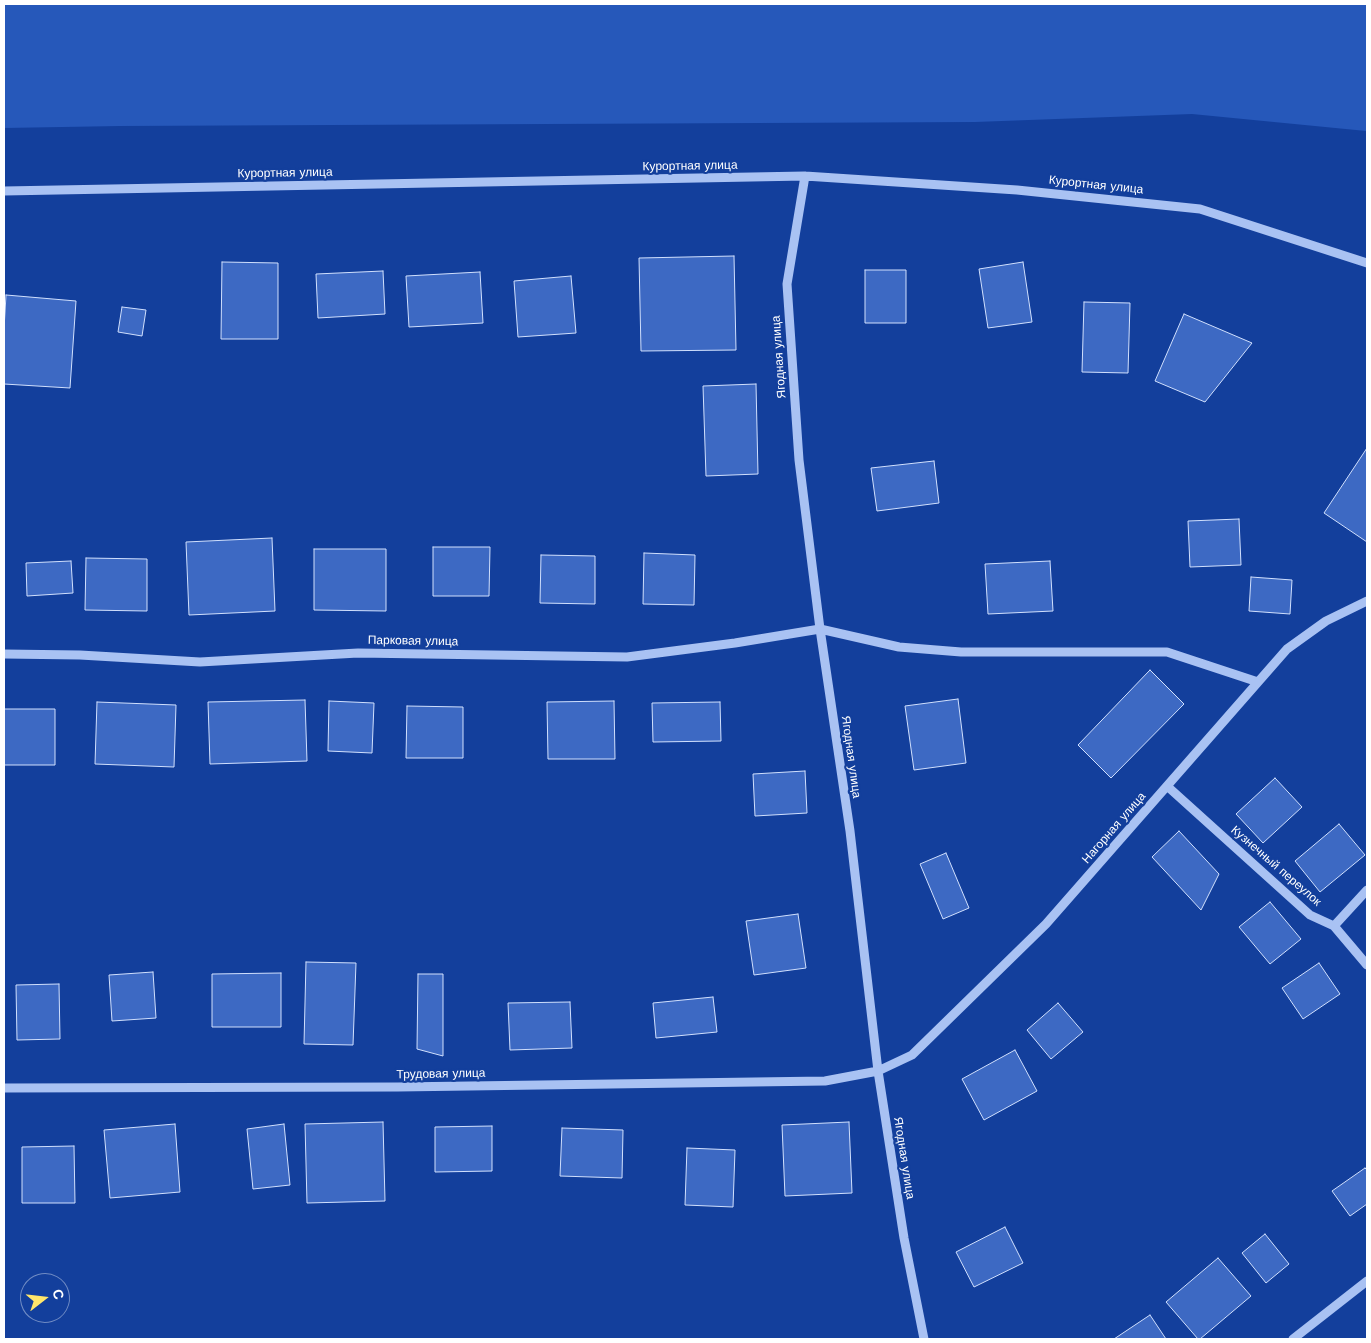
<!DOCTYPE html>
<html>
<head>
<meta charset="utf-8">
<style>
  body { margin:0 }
  #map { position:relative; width:1371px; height:1343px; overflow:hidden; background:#133f9c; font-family:"Work Sans",sans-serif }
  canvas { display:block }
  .frame { position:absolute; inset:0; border:5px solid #fff; pointer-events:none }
  .north { position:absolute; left:20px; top:1273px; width:50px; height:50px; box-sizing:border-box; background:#133f9c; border:1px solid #718cc4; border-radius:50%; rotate:74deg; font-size:14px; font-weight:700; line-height:20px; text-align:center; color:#fff }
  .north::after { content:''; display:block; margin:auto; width:18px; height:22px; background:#ffe66b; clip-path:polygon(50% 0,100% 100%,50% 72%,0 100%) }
</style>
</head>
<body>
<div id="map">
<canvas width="1371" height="1343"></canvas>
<div class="frame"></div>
<div class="north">С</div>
</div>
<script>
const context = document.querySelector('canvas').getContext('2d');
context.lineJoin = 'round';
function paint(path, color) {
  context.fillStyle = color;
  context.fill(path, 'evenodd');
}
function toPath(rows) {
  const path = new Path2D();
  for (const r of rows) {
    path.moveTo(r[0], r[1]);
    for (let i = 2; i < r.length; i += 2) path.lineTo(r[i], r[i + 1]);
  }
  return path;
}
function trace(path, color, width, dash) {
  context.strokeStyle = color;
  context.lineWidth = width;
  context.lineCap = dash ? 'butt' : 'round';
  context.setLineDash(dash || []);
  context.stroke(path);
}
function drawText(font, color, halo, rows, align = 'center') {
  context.font = font + ' "Work Sans",sans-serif';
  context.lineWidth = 4.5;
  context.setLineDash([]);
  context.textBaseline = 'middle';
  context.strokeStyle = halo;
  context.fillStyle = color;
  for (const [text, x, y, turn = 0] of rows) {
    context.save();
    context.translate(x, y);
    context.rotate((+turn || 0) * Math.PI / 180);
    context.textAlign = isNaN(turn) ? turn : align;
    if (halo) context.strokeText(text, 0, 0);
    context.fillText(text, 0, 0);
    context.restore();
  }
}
paint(toPath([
  [4,4,1367,4,1367,128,1366,131,1192,114,975,122,121,126,4,128]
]), '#2658ba');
const building = toPath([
  [734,256,736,350,641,351,639,258,734,256],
  [222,262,278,263,278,339,221,339,222,262],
  [1023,262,1032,322,988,328,979,269,1023,262],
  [865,270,906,270,906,323,865,323,865,270],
  [383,271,385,314,318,318,316,274,383,271],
  [480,272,483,323,409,327,406,276,480,272],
  [571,276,576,333,518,337,514,281,571,276],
  [6,295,76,301,70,388,4,384,4,329,6,295],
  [1084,302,1130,303,1128,373,1082,372,1084,302],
  [122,307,146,310,142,336,118,332,122,307],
  [1184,314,1252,343,1205,402,1155,381,1184,314],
  [756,384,758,474,706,476,703,386,756,384],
  [1367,448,1367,542,1324,513,1367,448],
  [934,461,939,503,877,511,871,468,934,461],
  [1239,519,1241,565,1190,567,1188,521,1239,519],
  [272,538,275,611,189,615,186,542,272,538],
  [433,547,490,547,489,596,433,596,433,547],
  [314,549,386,549,386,611,314,610,314,549],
  [644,553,695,555,694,605,643,604,644,553],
  [541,555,595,556,595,604,540,603,541,555],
  [86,558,147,559,147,611,85,610,86,558],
  [71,561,73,593,27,596,26,563,71,561],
  [1050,561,1053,611,988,614,985,564,1050,561],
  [1251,577,1292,580,1290,614,1249,611,1251,577],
  [1150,670,1184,704,1111,778,1078,745,1150,670],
  [958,699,966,763,914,770,905,706,958,699],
  [305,700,307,761,210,764,208,702,305,700],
  [329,701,374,703,372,753,328,751,329,701],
  [614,701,615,759,548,759,547,702,614,701],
  [97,702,176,705,174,767,95,764,97,702],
  [720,702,721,741,653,742,652,703,720,702],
  [407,706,463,707,463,758,406,758,407,706],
  [4,709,55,709,55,765,4,765,4,709],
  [805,771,807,813,755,816,753,774,805,771],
  [1275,778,1302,807,1263,843,1236,814,1275,778],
  [1339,824,1365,855,1320,892,1295,861,1339,824],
  [1179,831,1219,874,1201,910,1152,857,1179,831],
  [946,853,969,908,943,919,920,864,946,853],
  [1270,902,1301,939,1270,964,1239,927,1270,902],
  [798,914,806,968,754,975,746,921,798,914],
  [306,962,356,963,353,1045,304,1044,306,962],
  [1319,963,1340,994,1303,1019,1282,988,1319,963],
  [153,972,156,1018,112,1021,109,975,153,972],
  [281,973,281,1027,212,1027,212,974,281,973],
  [418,974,443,974,443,1056,417,1049,418,974],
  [59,984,60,1039,17,1040,16,985,59,984],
  [713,997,717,1032,656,1038,653,1003,713,997],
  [570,1002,572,1048,510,1050,508,1003,570,1002],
  [1058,1003,1083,1032,1051,1059,1027,1030,1058,1003],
  [1015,1050,1037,1091,984,1120,962,1079,1015,1050],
  [383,1122,385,1201,307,1203,305,1124,383,1122],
  [849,1122,852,1193,785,1196,782,1125,849,1122],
  [175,1124,180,1192,110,1198,104,1130,175,1124],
  [284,1124,290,1185,253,1189,247,1129,284,1124],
  [492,1126,492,1171,435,1172,435,1127,492,1126],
  [562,1128,623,1130,622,1178,560,1176,562,1128],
  [74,1146,75,1203,22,1203,22,1147,74,1146],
  [687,1148,735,1150,733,1207,685,1205,687,1148],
  [1365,1168,1367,1170,1367,1204,1350,1216,1332,1191,1365,1168],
  [1005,1227,1023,1263,974,1287,956,1252,1005,1227],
  [1265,1234,1289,1264,1266,1283,1242,1253,1265,1234],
  [1218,1258,1251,1296,1200,1339,1198,1339,1166,1302,1218,1258],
  [1150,1315,1166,1339,1114,1339,1150,1315]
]);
paint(building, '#3d69c3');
trace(building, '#d1e0fd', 1);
trace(toPath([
  [805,176,787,284,799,460,820,629,850,831,878,1071,904,1238,924,1339],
  [4,191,805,176,1017,190,1200,209,1367,263],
  [4,654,80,655,200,662,358,653,627,657,735,643,820,629,899,647,961,652,1167,652,1258,682],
  [1167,786,1310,915,1334,926,1367,965],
  [1334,926,1367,890],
  [4,1088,398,1087,825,1081,878,1071,912,1055,1046,924,1287,649,1326,621,1367,601],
  [1293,1339,1367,1281]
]), '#a9c2f3', 9);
drawText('12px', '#fff', '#133f9c', [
  ["Курортная улица",690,166,-1],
  ["Курортная улица",285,173,-1],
  ["Курортная улица",1096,185,6],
  ["Ягодная улица",779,357,-94],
  ["Парковая улица",413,641,1],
  ["Ягодная улица",851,757,82],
  ["Нагорная улица",1114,828,-49],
  ["Кузнечный переулок",1276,866,41],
  ["Трудовая улица",441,1074,-1],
  ["Ягодная улица",904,1158,81]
]);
</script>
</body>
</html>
